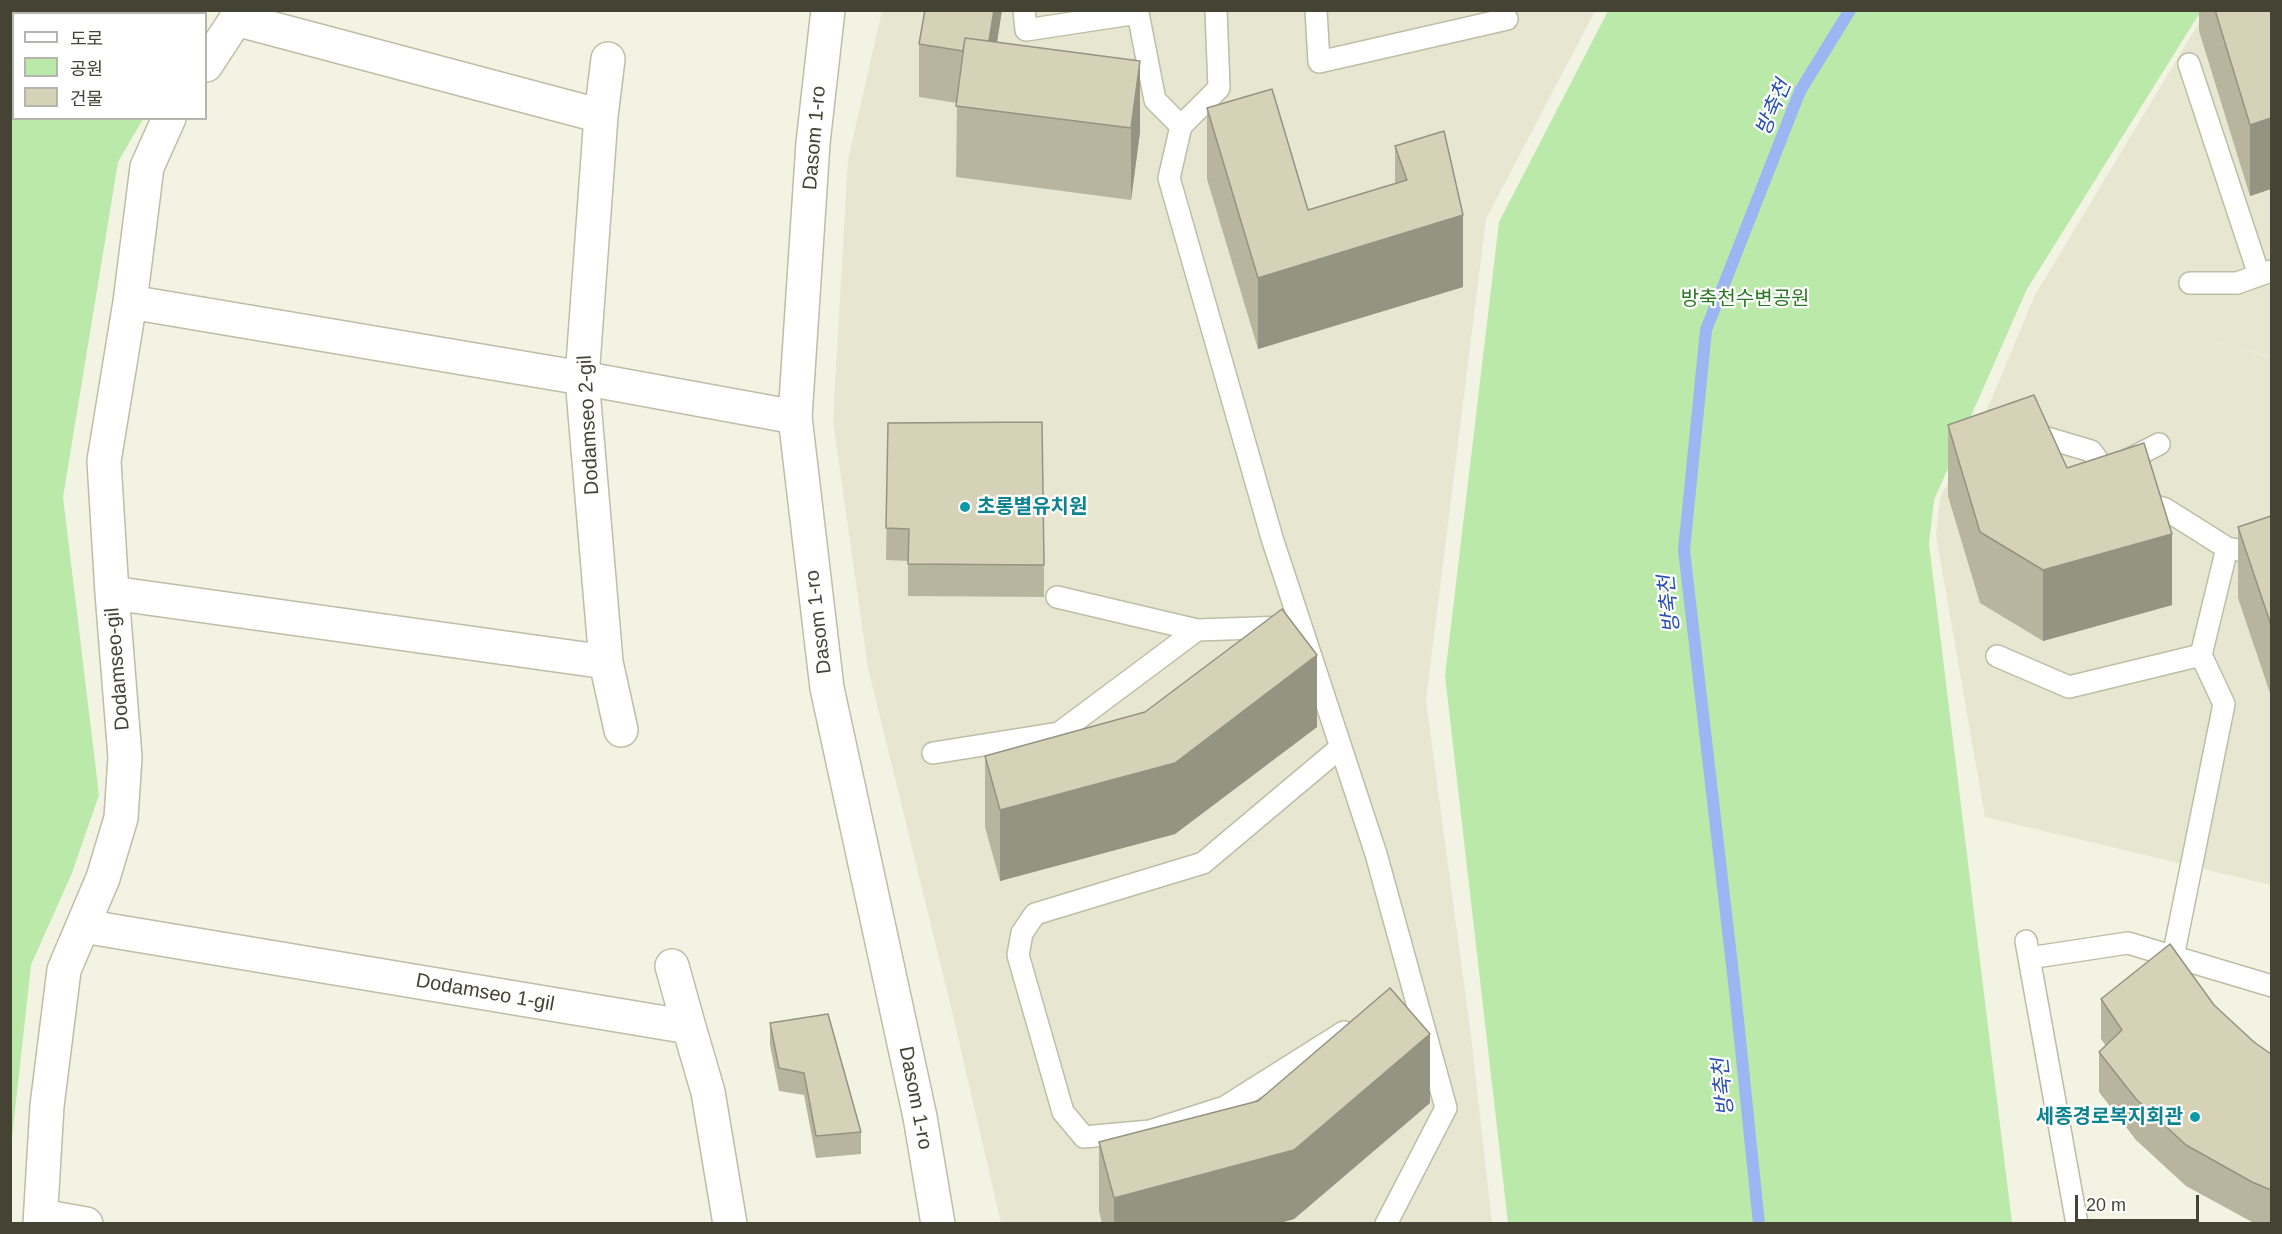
<!DOCTYPE html>
<html>
<head>
<meta charset="utf-8">
<style>
  body { margin:0 }
  #map { position:relative; width:2282px; height:1234px; overflow:hidden; background:#f3f3e3; font-family:Helvetica,"Noto Sans KR",sans-serif }
  canvas { display:block }
  .frame { position:absolute; inset:0; border:12px solid #454333; pointer-events:none }
  .legend { position:absolute; left:12px; top:12px; width:195px; height:108px; box-sizing:border-box; background:#fff; border:2px solid #b5b4ad; margin:0; padding:8px 10px; list-style:none; font-size:18px; color:#454333 }
  .legend li { display:flex; align-items:center; gap:12px; height:30px }
  .legend b { width:30px; border:2px solid #b5b4ad }
  .scale { position:absolute; left:2075px; top:1195px; width:124px; height:27px; box-sizing:border-box; border:3px solid #454333; border-top:0; padding-left:8px; font-size:18px; line-height:21px; white-space:nowrap; color:#454333; -webkit-text-stroke:4px #fff; paint-order:stroke }
</style>
</head>
<body>
<div id="map">
<canvas width="2282" height="1234"></canvas>
<div class="frame"></div>
<ul class="legend">
<li><b style="height:8px;background:#fff"></b>도로</li>
<li><b style="height:16px;background:#bae9aa"></b>공원</li>
<li><b style="height:16px;background:#d5d2b8"></b>건물</li>
</ul>
<div class="scale">20 m</div>
</div>
<script>
const context = document.querySelector('canvas').getContext('2d');
context.lineJoin = 'round';
function paint(path, color) {
  context.fillStyle = color;
  context.fill(path, 'evenodd');
}
function toPath(rows) {
  const path = new Path2D();
  for (const r of rows) {
    path.moveTo(r[0], r[1]);
    for (let i = 2; i < r.length; i += 2) path.lineTo(r[i], r[i + 1]);
  }
  return path;
}
function trace(path, color, width, dash) {
  context.strokeStyle = color;
  context.lineWidth = width;
  context.lineCap = dash ? 'butt' : 'round';
  context.setLineDash(dash || []);
  context.stroke(path);
}
function drawText(font, color, halo, rows, align = 'center') {
  context.font = font + ' Helvetica,"Noto Sans KR",sans-serif';
  context.lineWidth = 4.5;
  context.setLineDash([]);
  context.textBaseline = 'middle';
  context.strokeStyle = halo;
  context.fillStyle = color;
  for (const [text, x, y, turn = 0] of rows) {
    context.save();
    context.translate(x, y);
    context.rotate((+turn || 0) * Math.PI / 180);
    context.textAlign = isNaN(turn) ? turn : align;
    if (halo) context.strokeText(text, 0, 0);
    context.fillText(text, 0, 0);
    context.restore();
  }
}
paint(toPath([
  [882,11,933,11,987,107,1002,11,1595,11,1486,219,1426,700,1471,1036,1492,1223,1277,1223,1099,1211,1102,1223,1001,1223,951,1007,868,668,833,421,848,160],
  [1317,726,1175,834,1000,881],
  [2206,11,2250,195,2271,189,2271,356,2202,339,2271,357,2271,885,1985,817,1936,535,1940,498,1992,398,2035,295],
  [1980,603,2171,605,2043,641]
]), '#e7e6d1');
paint(toPath([
  [11,10,205,11,203,14,14,14,14,118,143,119,118,162,63,497,99,795,72,873,31,965,11,1147],
  [1608,11,2201,11,2027,289,1934,500,1929,544,2012,1223,1508,1223,1445,676,1499,222]
]), '#bae9aa');
trace(toPath([
  [1759,1224,1735,991,1684,550,1706,330,1800,91,1850,10]
]), '#9cb5f3', 12);
const service = toPath([
  [1024,10,1026,30,1138,13,1155,100,1181,126],
  [1216,10,1219,88,1181,126,1169,178,1272,538,1376,854,1446,1108,1386,1224],
  [1316,10,1319,62,1507,19],
  [2189,64,2259,275],
  [2190,283,2237,283,2271,271],
  [2027,432,2091,451,2113,481],
  [2120,464,2159,444],
  [2137,500,2165,509,2227,548,2272,556],
  [1057,597,1197,630,1286,627],
  [1997,656,2069,687,2201,655],
  [1341,747,1203,863,1035,914,1022,933,1018,955,1063,1112,1084,1137,1150,1131,1225,1107,1344,1032],
  [933,753,1059,733,1197,630],
  [2026,941,2077,1224],
  [2173,957,2224,704,2201,655,2227,548],
  [2029,958,2128,943,2272,986]
]);
const minor = toPath([
  [236,19,601,116],
  [608,59,601,116,582,378,606,662,621,730],
  [206,65,242,10],
  [130,302,582,378,795,417],
  [112,593,606,662],
  [83,926,689,1027,708,1092,730,1224],
  [672,966,689,1027],
  [41,1216,86,1224],
  [40,1224,47,1106,64,970,103,878,121,818,125,757,112,593,104,461,130,302,147,167,169,118]
]);
const tertiary = toPath([
  [828,10,813,143,795,417,827,688,920,1117,938,1224]
]);
trace(service, '#bebda6', 24);
trace(minor, '#bebda6', 36);
trace(tertiary, '#bebda6', 36);
trace(service, '#fff', 21);
trace(minor, '#fff', 33);
trace(tertiary, '#fff', 33);
paint(toPath([
  [1002,10,997,42,1140,132,1131,200,956,177,957,103,919,97,919,44],
  [2199,10,2271,10,2271,189,2250,196,2199,31],
  [1207,108,1308,210,1395,183,1395,146,1463,287,1258,349,1207,179],
  [888,423,1044,565,1044,597,908,596,908,561,886,560],
  [1948,425,2067,468,2172,605,2043,641,1980,603,1948,496],
  [2271,516,2271,696,2238,598,2238,527],
  [1317,727,1175,834,1000,881,985,827,985,756],
  [2101,999,2214,1005,2254,1042,2271,1054,2271,1224,2255,1224,2252,1222,2186,1186,2136,1140,2099,1092,2099,1052,2106,1046,2101,1039],
  [770,1023,861,1132,861,1154,816,1158,804,1095,779,1091,770,1045],
  [1430,1103,1294,1219,1277,1224,1102,1224,1099,1211,1099,1142]
]), '#b7b59e');
paint(toPath([
  [994,10,1002,10,987,108,987,54],
  [1140,61,1140,132,1131,200,1131,128],
  [2271,118,2271,189,2250,196,2250,125],
  [1463,215,1463,287,1258,349,1258,278],
  [2172,534,2172,605,2043,641,2043,570],
  [1317,655,1317,727,1175,834,1000,881,1000,810],
  [1430,1034,1430,1103,1294,1219,1277,1224,1114,1224,1114,1198]
]), '#959381');
const building = toPath([
  [925,10,994,10,989,41,965,38,963,51,919,44,925,10],
  [2215,10,2271,10,2271,118,2250,125,2215,10],
  [965,38,1140,61,1131,128,956,106,965,38],
  [1272,89,1308,210,1407,180,1395,146,1444,131,1463,215,1258,278,1207,108,1272,89],
  [2034,395,2067,468,2144,443,2172,534,2043,570,1980,532,1948,425,2034,395],
  [1042,422,1044,565,908,564,909,529,886,528,888,423,1042,422],
  [2271,516,2271,625,2238,527,2271,516],
  [1282,609,1317,655,1175,763,1000,810,985,756,1145,712,1282,609],
  [2170,944,2214,1005,2254,1042,2271,1054,2271,1190,2252,1182,2186,1145,2136,1099,2099,1052,2122,1030,2101,999,2170,944],
  [1390,988,1430,1034,1294,1150,1114,1198,1099,1142,1258,1101,1390,988],
  [828,1014,861,1132,816,1136,804,1073,779,1068,770,1023,828,1014]
]);
paint(building, '#d5d2b8');
trace(building, '#959381', 1.5);
for (const [x, y, r, color] of [
  [965,507,6,"#0f9aa8"],
  [2195,1117,6,"#0f9aa8"]
]) {
  const dot = new Path2D();
  dot.arc(x, y, r, 0, 2 * Math.PI);
  context.fillStyle = color;
  context.fill(dot);
  trace(dot, '#fff', 2);
}
drawText('20px', '#454333', '#fff', [
  ["Dasom 1-ro",815,138,-85],
  ["Dodamseo 2-gil",589,425,-93],
  ["Dasom 1-ro",819,622,-97],
  ["Dodamseo-gil",118,669,-95],
  ["Dodamseo 1-gil",485,993,10],
  ["Dasom 1-ro",915,1098,79]
]);
drawText('20px', '#2b7824', '#fff', [
  ["방축천수변공원",1745,299]
]);
drawText('bold 20px', '#0d838f', '#fff', [
  ["초롱별유치원",977,507],
  ["세종경로복지회관",2183,1117,"right"]
], 'left');
drawText('italic 21px', '#284fb5', '#fff', [
  ["방축천",1774,108,-67],
  ["방축천",1670,604,-96],
  ["방축천",1724,1087,-96]
]);
</script>
</body>
</html>
